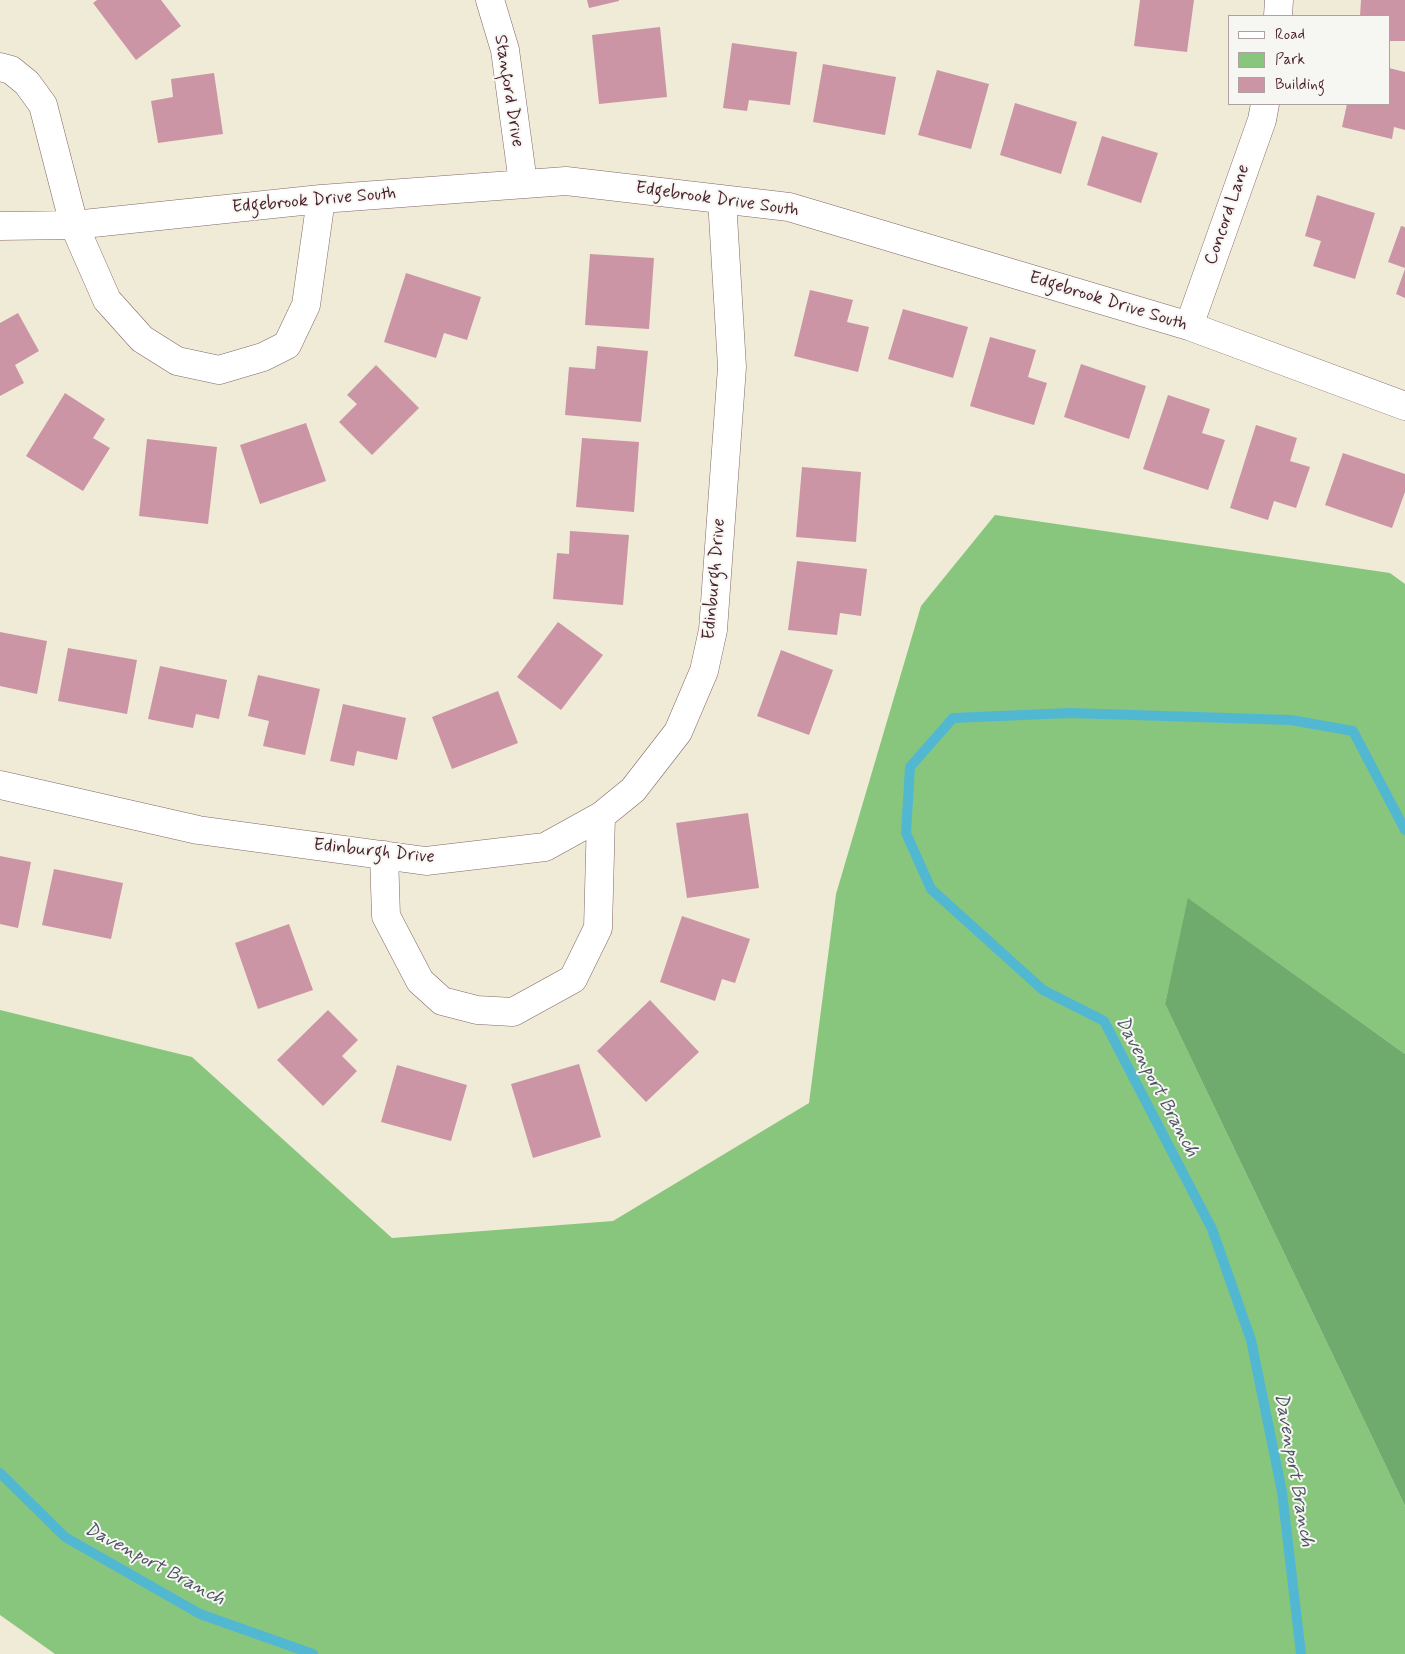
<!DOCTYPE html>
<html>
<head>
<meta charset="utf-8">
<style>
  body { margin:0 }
  #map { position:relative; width:1405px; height:1654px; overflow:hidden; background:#efebd7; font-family:Mynerve,sans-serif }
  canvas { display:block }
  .legend { position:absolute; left:1228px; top:15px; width:162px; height:90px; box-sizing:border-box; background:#f6f6f2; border:1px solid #b1a0a2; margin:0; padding:6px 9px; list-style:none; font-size:15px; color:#4a1f2b }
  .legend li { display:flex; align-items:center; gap:10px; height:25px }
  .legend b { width:25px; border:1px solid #b1a0a2 }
</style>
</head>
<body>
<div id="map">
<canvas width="1405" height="1654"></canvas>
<ul class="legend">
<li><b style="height:6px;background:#fff"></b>Road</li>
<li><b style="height:14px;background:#89c67d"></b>Park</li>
<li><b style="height:14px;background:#cc95a6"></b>Building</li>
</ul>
</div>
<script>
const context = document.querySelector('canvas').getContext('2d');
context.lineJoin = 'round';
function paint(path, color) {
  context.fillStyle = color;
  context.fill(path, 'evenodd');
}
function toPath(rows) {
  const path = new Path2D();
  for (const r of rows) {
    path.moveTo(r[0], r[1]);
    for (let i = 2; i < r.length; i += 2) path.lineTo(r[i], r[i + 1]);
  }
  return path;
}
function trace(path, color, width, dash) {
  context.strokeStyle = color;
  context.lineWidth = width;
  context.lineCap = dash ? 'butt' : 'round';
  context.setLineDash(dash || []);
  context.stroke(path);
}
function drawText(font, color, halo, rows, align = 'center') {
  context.font = font + ' Mynerve,sans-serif';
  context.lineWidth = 4;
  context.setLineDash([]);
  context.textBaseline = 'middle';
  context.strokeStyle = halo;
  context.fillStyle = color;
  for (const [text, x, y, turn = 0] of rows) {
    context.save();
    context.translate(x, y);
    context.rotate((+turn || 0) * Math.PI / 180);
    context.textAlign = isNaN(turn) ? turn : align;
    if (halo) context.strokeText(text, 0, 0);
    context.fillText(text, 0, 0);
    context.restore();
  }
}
paint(toPath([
  [995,515,1390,573,1405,584,1405,1054,1189,899,1165,1004,1405,1506,1405,1654,55,1654,0,1615,0,1010,192,1057,392,1238,613,1221,809,1103,836,894,921,606]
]), '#89c67d');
paint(toPath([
  [1188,898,1405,1054,1405,1506,1165,1004]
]), '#6eab6c');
trace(toPath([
  [0,1473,65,1537,200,1614,313,1654],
  [1301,1654,1282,1492,1251,1340,1212,1229,1104,1021,1043,990,931,889,906,833,910,767,953,718,1070,713,1291,720,1353,731,1405,830]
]), '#52b8d1', 10);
paint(toPath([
  [97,0,161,0,181,26,136,60,93,3],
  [587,0,619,0,619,1,589,8],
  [1140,0,1194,0,1187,52,1134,46],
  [1361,0,1405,0,1405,41,1389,41,1389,16,1360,16],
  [660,27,667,97,599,104,592,35],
  [732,43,797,52,790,105,749,100,747,111,723,108],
  [823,64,896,77,885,135,813,122],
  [1389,68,1405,72,1405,130,1394,127,1392,139,1342,127,1347,104,1389,104],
  [937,70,989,84,971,149,918,135],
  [214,73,223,134,158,143,151,101,173,97,171,79],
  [1015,103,1077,122,1061,174,1000,155],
  [1102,136,1158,153,1141,203,1087,185],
  [1317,195,1375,213,1355,279,1313,266,1321,241,1305,236],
  [1401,226,1405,227,1405,268,1388,262],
  [590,254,654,258,649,329,585,325],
  [1405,269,1405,298,1396,294],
  [406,273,481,297,467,340,444,333,436,358,384,342],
  [810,290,853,300,847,322,869,327,858,372,794,356],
  [903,309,968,327,953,378,888,359],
  [18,313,39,351,15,365,24,383,0,396,0,323],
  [990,337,1036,350,1028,377,1047,383,1034,425,970,406],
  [597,346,648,351,641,422,565,415,569,367,595,369],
  [1081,364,1146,386,1129,439,1064,417],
  [376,365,419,408,372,455,339,422,357,404,347,395],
  [65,393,105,419,93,438,110,448,83,491,26,456],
  [1168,395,1210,409,1202,433,1225,440,1208,490,1143,469],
  [306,423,326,481,260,504,240,445],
  [1256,425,1297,438,1290,461,1310,467,1296,508,1274,501,1268,520,1230,508],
  [582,438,639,442,634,512,576,507],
  [147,439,217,447,208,524,139,516],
  [1343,453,1405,474,1405,492,1392,528,1325,505],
  [802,467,861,472,856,542,796,537],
  [570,531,629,535,623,605,553,599,557,553,569,554],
  [797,561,867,569,861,616,840,613,837,635,788,630],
  [558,622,603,655,561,710,517,677],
  [0,632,47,641,37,694,0,686],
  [68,648,137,660,127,714,58,701],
  [781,650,833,670,809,735,757,716],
  [160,666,227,680,219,719,196,714,193,728,148,719],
  [258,675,320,689,305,755,263,746,269,721,248,716],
  [498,691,518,743,452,769,432,717],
  [343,704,406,718,397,760,357,751,354,766,330,761],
  [748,813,759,888,687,898,676,823],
  [0,856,31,862,18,928,0,924],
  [54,869,123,883,111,939,42,925],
  [682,916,750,939,735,983,722,979,715,1001,660,982],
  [289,924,313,990,258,1009,235,943],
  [650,1000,699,1052,646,1102,597,1051],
  [328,1010,358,1040,342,1056,357,1071,323,1106,277,1060],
  [579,1064,601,1137,533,1158,511,1084],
  [397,1065,467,1085,451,1141,381,1122]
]), '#cc95a6');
const minor = toPath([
  [490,0,505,50,523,183],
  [1278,16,1279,0],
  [0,67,11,70,27,83,43,105,74,225,107,300,142,339,177,361,219,370,263,357,287,345,306,305,321,199],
  [0,226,74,225,321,199,566,181,789,207,1189,326,1405,406],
  [1189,326,1262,120,1265,104],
  [0,785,198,830,426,861,545,847,601,816,633,790,678,732,704,671,713,630,732,367,722,199],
  [384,855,386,916,420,981,442,1001,477,1010,513,1012,573,979,598,928,601,816]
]);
trace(minor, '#846667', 29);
trace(minor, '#fff', 28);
drawText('18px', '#4a1f2b', '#f6f6f2', [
  ["Stanford Drive",508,91,81],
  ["Edgebrook Drive South",717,200,8],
  ["Edgebrook Drive South",314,201,-5],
  ["Concord Lane",1228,215,-71],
  ["Edgebrook Drive South",1108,302,17],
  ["Edinburgh Drive",715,579,-85],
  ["Edinburgh Drive",374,852,6]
]);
drawText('italic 19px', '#4d5565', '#f6f6f2', [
  ["Davenport Branch",1156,1087,62],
  ["Davenport Branch",1293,1470,80],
  ["Davenport Branch",154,1565,28]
]);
</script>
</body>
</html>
